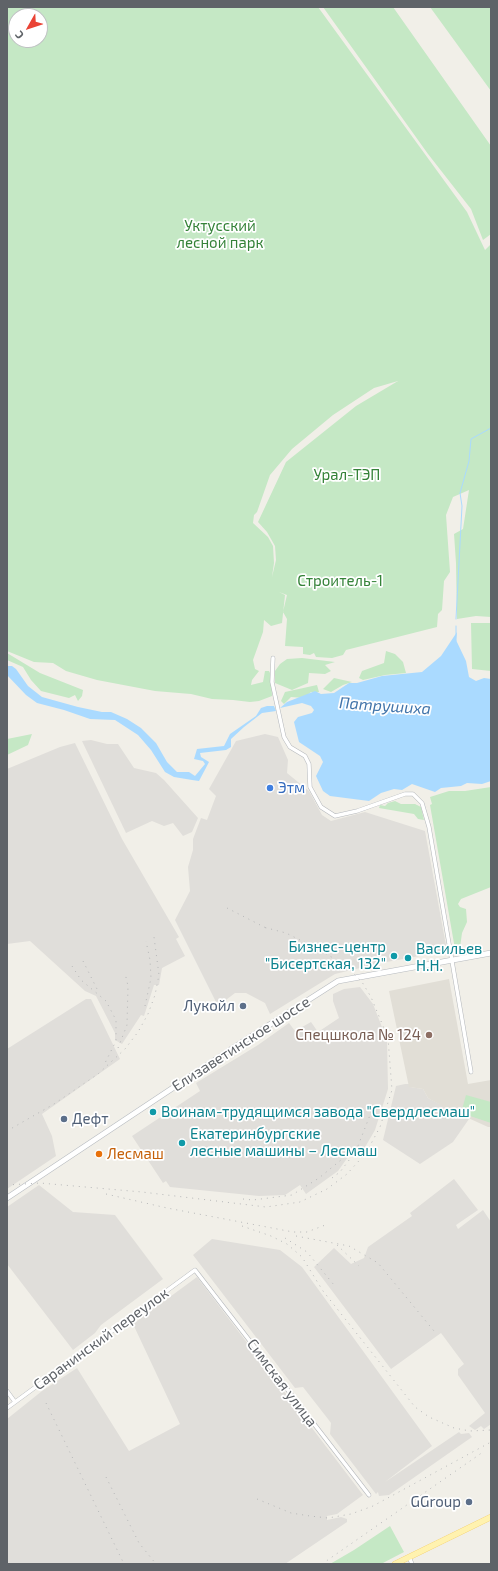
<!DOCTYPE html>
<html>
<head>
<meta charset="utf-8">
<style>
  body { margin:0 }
  #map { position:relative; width:498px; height:1571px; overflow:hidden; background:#f1efe8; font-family:"Exo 2",sans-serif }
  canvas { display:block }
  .frame { position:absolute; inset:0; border:8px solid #5f6368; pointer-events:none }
  .north { position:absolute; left:8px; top:8px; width:40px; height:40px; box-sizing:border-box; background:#fff; border:1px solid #bfc1c3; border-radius:50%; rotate:231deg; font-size:11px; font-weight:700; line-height:16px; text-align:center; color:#5f6368 }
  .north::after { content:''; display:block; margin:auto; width:14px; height:18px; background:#ea4335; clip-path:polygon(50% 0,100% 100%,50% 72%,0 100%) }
</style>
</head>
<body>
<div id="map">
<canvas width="498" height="1571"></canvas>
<div class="frame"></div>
<div class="north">С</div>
</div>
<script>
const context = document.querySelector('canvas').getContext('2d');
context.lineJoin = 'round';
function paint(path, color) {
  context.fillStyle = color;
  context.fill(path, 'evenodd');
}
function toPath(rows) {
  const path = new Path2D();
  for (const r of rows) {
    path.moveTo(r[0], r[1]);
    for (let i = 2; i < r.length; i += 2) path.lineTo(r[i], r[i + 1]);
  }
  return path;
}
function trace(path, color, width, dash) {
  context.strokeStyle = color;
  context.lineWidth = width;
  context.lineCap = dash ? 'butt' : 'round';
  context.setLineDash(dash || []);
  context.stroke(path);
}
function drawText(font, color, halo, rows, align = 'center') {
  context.font = font + ' "Exo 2",sans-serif';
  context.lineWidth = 3.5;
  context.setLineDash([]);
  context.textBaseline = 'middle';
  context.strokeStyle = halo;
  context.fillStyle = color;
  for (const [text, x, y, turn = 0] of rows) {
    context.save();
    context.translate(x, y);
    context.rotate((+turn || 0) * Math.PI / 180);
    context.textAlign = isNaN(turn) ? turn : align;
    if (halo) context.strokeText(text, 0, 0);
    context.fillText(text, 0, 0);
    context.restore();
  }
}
paint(toPath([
  [265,734,278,737,288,760,287,773,309,791,322,815,331,821,365,812,425,831,447,951,381,963,335,974,270,1014,265,1003,246,993,235,993,218,1006,175,920,190,891,188,867,193,850,193,839,201,818,207,820,216,796,209,789,236,741],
  [91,740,107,744,118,744,134,768,156,773,164,780,198,818,192,832,183,836,173,823,164,826,152,821,126,833,82,741],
  [75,743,122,839,179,937,176,939,185,956,162,968,159,985,154,985,144,1016,141,1015,122,1044,115,1040,115,1033,96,996,85,991,30,941,7,944,7,769,60,747],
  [360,987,373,1004,387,1040,388,1089,375,1130,361,1154,353,1150,338,1171,306,1194,300,1185,285,1195,259,1196,170,1187,166,1181,163,1183,132,1136,200,1091,196,1083,258,1045,289,1023,295,1031,311,1022,318,1032,339,1018,333,1001,333,994,344,989],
  [86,999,91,999,120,1059,42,1114,52,1136,56,1156,7,1189,7,1049],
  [405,1084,409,1084,410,1087,423,1089,428,1098,469,1119,453,1142,420,1164,383,1140,396,1086],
  [454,1179,478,1210,456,1225,458,1229,483,1210,491,1222,491,1424,484,1429,481,1426,475,1430,469,1426,485,1413,458,1375,458,1369,464,1364,441,1333,391,1369,314,1267,334,1248,351,1264,364,1258,368,1247,412,1216,410,1213],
  [39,1185,73,1212,115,1215,163,1279,101,1325,95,1333,73,1350,7,1264,7,1207],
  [212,1239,280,1250,302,1267,432,1446,385,1482,459,1432,461,1434,469,1433,472,1437,389,1495,379,1496,378,1492,376,1494,330,1434,331,1423,328,1419,303,1387,295,1388,193,1255],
  [197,1277,363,1495,337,1514,327,1516,327,1520,341,1517,347,1519,347,1522,285,1564,7,1564,7,1419,42,1391,77,1368,129,1451,180,1424,133,1324]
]), '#e0deda');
paint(toPath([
  [449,979,468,1084,491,1080,491,1127,488,1127,444,1107,428,1098,423,1089,409,1087,389,991]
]), '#e1ded6');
paint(toPath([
  [7,7,318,7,467,212,485,250,491,244,491,617,476,616,457,619,456,563,454,534,463,529,469,490,453,497,446,515,450,572,444,581,442,610,438,614,437,627,346,650,343,655,332,658,316,657,314,653,310,655,303,654,303,647,285,646,287,619,283,612,287,595,279,592,285,595,282,623,271,626,264,620,263,632,253,660,255,669,259,671,252,680,251,685,263,682,265,671,269,671,271,675,272,696,259,701,250,702,233,700,212,699,191,694,155,691,97,680,66,671,53,663,34,662,7,651],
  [16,16,40,16,40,40,16,40],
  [398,381,356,406,286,462,258,522,267,532,275,546,276,560,272,577,274,563,273,546,268,537,253,523,254,515,257,512,270,475,292,449,333,415,374,388],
  [323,7,393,7,491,146,491,234,483,240,471,209,428,154],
  [430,7,491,7,491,91],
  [471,623,491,623,491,671,472,669],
  [386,651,395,654,403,662,406,673,385,675,363,680,359,678,362,671,384,663],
  [7,653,40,673,83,690,82,696,78,701,75,695,69,698,41,691,31,680,23,667,7,660],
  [302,658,335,662,325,665,331,671,325,674,309,673,308,683,292,690,275,683,275,671,280,664,287,659],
  [334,678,352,682,343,685,331,692,323,689],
  [317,685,319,692,311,692,304,698,291,697,284,704,281,701,285,692],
  [32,734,28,745,7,755,7,739],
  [491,787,491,887,461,899,458,904,460,907,466,909,467,922,462,933,459,955,456,955,430,805,432,804,430,797,449,791,465,791],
  [395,801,401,804,415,804,421,807,424,820,418,819,414,814,379,808,380,805,385,806,388,803],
  [466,1095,491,1102,491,1123,461,1113],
  [390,1526,404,1552,381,1564,330,1564,354,1550]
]), '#c5e8c5');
paint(toPath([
  [457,632,456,640,466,661,469,677,476,681,484,678,491,679,491,781,482,784,467,783,461,786,441,788,435,792,412,784,402,790,394,789,381,793,369,801,330,796,323,791,316,776,323,762,320,756,299,742,294,722,298,717,312,713,314,710,311,706,302,703,280,708,287,702,315,691,321,694,334,693,349,683,357,683,382,676,422,672,441,656],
  [7,666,12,666,16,669,28,686,42,697,78,707,102,712,111,712,127,719,141,728,156,743,167,762,177,772,189,772,195,776,205,764,203,761,194,759,197,749,224,746,230,734,256,716,261,708,267,706,274,706,276,711,262,713,244,727,231,739,231,747,226,750,200,753,201,757,209,762,199,781,192,780,174,777,165,772,151,750,138,735,115,720,90,719,64,710,37,703,26,695,7,675]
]), '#aadaff');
trace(toPath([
  [456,619,462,506,460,493,469,461,471,439,491,428],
  [456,641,456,626]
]), '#aadaff', 1);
const street = toPath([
  [273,658,272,682,284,737,290,747,305,756,309,764,310,787,321,807,335,816,357,811,405,794,413,794,422,803,429,827,471,1072],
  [7,1391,15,1402],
  [7,1408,195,1270,369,1495],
  [409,1557,412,1564]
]);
const secondary = toPath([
  [7,1198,233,1048,338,981,491,953]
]);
const primary = toPath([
  [395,1564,491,1517]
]);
trace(street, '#b5b8bc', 4.5);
trace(secondary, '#b6babf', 6);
trace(primary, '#f2c960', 6);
trace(street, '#fff', 3.5);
trace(secondary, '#fff', 5);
trace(primary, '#fff2af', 5.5);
trace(toPath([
  [227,908,268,929],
  [83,961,98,991],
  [72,966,81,980,106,1001,116,1020,116,1041,105,1063],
  [145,1006,151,978,150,960,146,941],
  [118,1048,127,1025,128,986,125,973],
  [7,1131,54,1104,98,1074,125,1049,138,1032,148,1014,155,995,159,975,154,937],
  [332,1178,340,1172,356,1151,372,1110,372,1104],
  [7,1185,40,1183,142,1192,266,1207,300,1202,327,1189,347,1174,366,1153,380,1127,392,1090,388,1038,371,997,362,982,350,970,340,962,316,948,286,933,263,927],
  [106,1194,167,1208,293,1232,307,1232,328,1224],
  [243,1199,253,1200,292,1195,319,1178,347,1155],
  [242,1226,271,1236,287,1244,302,1257,323,1291,415,1407,429,1417,454,1428,470,1431,491,1430],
  [296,1236,349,1246,378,1263,434,1331],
  [285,1238,307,1252,334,1285],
  [337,1245,359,1266],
  [46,1403,124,1564],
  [106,1477,139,1543,156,1564],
  [257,1499,291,1513,310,1516,328,1518,351,1514,373,1506,491,1442],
  [322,1564,483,1452]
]), '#b6b7b8', 1, [1, 5]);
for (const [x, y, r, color] of [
  [270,788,4,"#3f7fe0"],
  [394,956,4,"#0f9aa8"],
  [408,958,4,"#0f9aa8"],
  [243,1006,4,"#5c6f8a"],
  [429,1035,4,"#8d6e63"],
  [153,1112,4,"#0f9aa8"],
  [64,1119,4,"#5c6f8a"],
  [182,1143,4,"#0f9aa8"],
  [99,1154,4,"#e8710a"],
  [469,1502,4,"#5c6f8a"]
]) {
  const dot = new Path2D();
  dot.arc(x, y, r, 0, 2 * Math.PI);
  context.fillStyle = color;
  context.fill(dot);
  trace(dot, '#fff', 1.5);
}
drawText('15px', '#348238', '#fff', [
  ["Уктусский",220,226],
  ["лесной парк",220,243],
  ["Урал-ТЭП",347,475],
  ["Строитель-1",340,581]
]);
drawText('15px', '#366cbe', '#fff', [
  ["Этм",278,788]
], 'left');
drawText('15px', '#0d838f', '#fff', [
  ["Бизнес-центр",386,947,"right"],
  ["\"Бисертская, 132\"",386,964,"right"],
  ["Васильев",416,949],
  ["Н.Н.",416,966],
  ["Воинам-трудящимся завода \"Свердлесмаш\"",161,1112],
  ["Екатеринбургские",190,1134],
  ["лесные машины – Лесмаш",190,1151]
], 'left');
drawText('15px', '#4e5e75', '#fff', [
  ["Лукойл",235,1006],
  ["Дефт",72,1119,"left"],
  ["GGroup",461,1502]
], 'right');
drawText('15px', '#785e54', '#fff', [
  ["Спецшкола № 124",421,1035]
], 'right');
drawText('15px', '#5f6368', '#fff', [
  ["Елизаветинское шоссе",241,1044,-33],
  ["Саранинский переулок",101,1339,-36],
  ["Симская улица",282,1383,53]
]);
drawText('15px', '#c56008', '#fff', [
  ["Лесмаш",107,1154]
], 'left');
drawText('italic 16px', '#4174aa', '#fff', [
  ["Патрушиха",385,706,4]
]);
</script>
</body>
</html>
